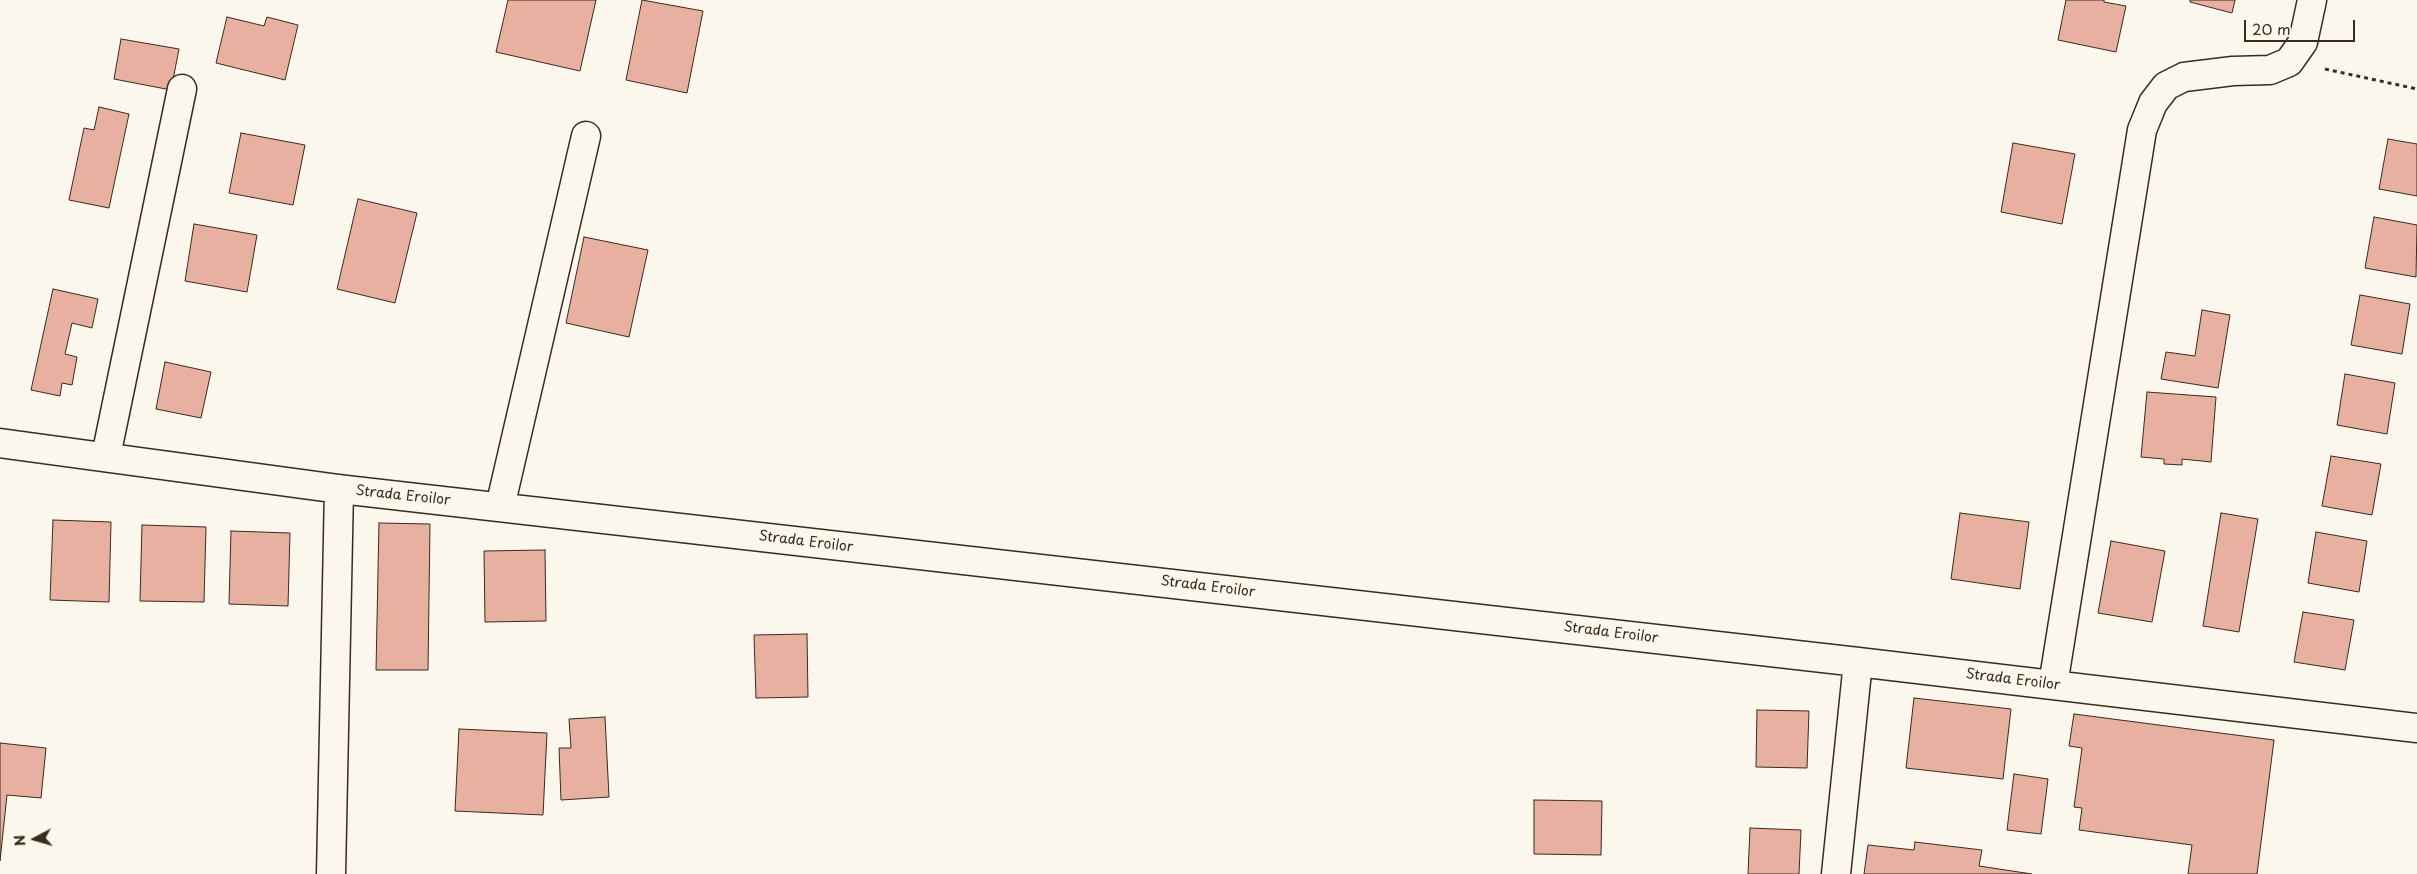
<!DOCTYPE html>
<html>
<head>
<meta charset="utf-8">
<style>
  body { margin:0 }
  #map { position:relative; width:2417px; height:874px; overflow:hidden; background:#fbf7ec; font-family:"Playpen Sans",sans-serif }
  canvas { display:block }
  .north { position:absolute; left:10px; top:814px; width:50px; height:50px; -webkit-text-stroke:4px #fbf7ec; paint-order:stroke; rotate:264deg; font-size:14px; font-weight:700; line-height:20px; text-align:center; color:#3b2a1e }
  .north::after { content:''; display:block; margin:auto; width:18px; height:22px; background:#3b2a1e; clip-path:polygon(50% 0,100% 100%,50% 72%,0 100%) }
  .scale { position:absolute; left:2244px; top:20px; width:111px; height:22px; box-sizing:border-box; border:2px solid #3b2a1e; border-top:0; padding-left:6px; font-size:15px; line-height:18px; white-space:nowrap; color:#3b2a1e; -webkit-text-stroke:4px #fbf7ec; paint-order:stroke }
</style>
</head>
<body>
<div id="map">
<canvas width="2417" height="874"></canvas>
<div class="north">N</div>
<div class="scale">20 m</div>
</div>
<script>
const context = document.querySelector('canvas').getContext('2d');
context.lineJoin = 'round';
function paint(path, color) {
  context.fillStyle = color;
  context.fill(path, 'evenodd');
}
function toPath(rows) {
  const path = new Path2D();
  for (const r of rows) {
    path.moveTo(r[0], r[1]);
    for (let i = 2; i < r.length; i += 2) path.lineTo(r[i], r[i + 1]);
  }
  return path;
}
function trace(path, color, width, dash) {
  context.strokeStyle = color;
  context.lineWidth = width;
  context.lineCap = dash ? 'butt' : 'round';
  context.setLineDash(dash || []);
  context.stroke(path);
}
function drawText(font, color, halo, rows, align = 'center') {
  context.font = font + ' "Playpen Sans",sans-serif';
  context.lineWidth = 5;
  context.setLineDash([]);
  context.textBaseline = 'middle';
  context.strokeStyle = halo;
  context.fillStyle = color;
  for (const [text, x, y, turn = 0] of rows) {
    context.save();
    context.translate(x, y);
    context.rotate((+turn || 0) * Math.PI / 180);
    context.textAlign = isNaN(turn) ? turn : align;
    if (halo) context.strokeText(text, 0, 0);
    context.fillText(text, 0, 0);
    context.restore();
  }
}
const building = toPath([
  [508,0,596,0,580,71,496,52,508,0],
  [642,0,703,11,687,93,626,80,642,0],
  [2066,0,2104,0,2104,2,2126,6,2116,52,2058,40,2066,0],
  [2190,0,2235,0,2232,13,2190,2,2190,0],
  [227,17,264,26,267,17,298,25,285,80,216,63,227,17],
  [121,39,179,49,171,90,114,79,121,39],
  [99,107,129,114,109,208,69,200,84,128,94,130,99,107],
  [241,133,305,145,293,205,229,193,241,133],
  [2388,139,2417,144,2417,196,2379,189,2388,139],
  [2013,143,2075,154,2062,224,2001,212,2013,143],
  [358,199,417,213,395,303,337,289,358,199],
  [2374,217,2417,225,2416,277,2365,268,2374,217],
  [194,224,257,235,247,292,185,281,194,224],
  [584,237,648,250,629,337,566,323,584,237],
  [53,289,98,299,92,328,72,323,65,354,77,357,72,385,62,383,60,396,31,390,53,289],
  [2360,295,2410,304,2402,354,2351,345,2360,295],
  [2202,310,2230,315,2218,388,2161,379,2166,352,2195,356,2202,310],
  [165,362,211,372,201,418,156,409,165,362],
  [2345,374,2395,383,2387,434,2337,425,2345,374],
  [2147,392,2216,397,2211,462,2182,459,2182,465,2164,464,2164,459,2141,457,2147,392],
  [2331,456,2381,464,2372,515,2322,506,2331,456],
  [1960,513,2029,522,2020,589,1951,579,1960,513],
  [2221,513,2258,519,2239,632,2203,626,2221,513],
  [53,520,111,522,109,602,50,600,53,520],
  [379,523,430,524,428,670,376,670,379,523],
  [142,525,206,527,204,602,140,601,142,525],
  [231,531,290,533,288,606,229,604,231,531],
  [2316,532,2367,541,2359,592,2308,583,2316,532],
  [2111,541,2165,551,2152,622,2098,613,2111,541],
  [545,550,546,621,485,622,484,551,545,550],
  [2303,612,2354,620,2345,670,2294,662,2303,612],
  [807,634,808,697,756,698,754,635,807,634],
  [1914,698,2011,709,2003,779,1906,768,1914,698],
  [1757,710,1809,711,1807,768,1756,767,1757,710],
  [2074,714,2274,740,2257,874,2188,874,2192,845,2079,830,2082,808,2074,807,2082,748,2069,746,2074,714],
  [605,717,609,797,561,800,559,748,571,748,569,719,605,717],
  [459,729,547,733,543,815,455,811,459,729],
  [0,743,46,748,41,798,7,795,0,861,0,743],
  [2014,774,2048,779,2041,834,2007,830,2014,774],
  [1534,800,1602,801,1601,855,1534,854,1534,800],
  [1750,828,1801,830,1799,874,1748,874,1750,828],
  [1915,842,1982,850,1979,866,2032,874,1864,874,1868,845,1914,850,1915,842]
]);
paint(building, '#e8b0a0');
trace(building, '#3b2a1e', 1);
const minor = toPath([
  [0,443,339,489,1858,662,2417,728],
  [106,456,182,89],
  [500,507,586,136],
  [2053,685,2142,130,2153,103,2166,86,2184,77,2233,71,2270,70,2289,62,2303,42,2312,0],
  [331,874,339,489],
  [1836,874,1858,662]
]);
trace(minor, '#3b2a1e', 31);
trace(toPath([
  [2325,69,2417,89]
]), '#3b2a1e', 3, [4, 4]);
trace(minor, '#fbf7ec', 28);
drawText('14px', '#3b2a1e', '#fbf7ec', [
  ["Strada Eroilor",403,496,6],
  ["Strada Eroilor",806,542,7],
  ["Strada Eroilor",1208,587,7],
  ["Strada Eroilor",1611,633,7],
  ["Strada Eroilor",2013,680,7]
]);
</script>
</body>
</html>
